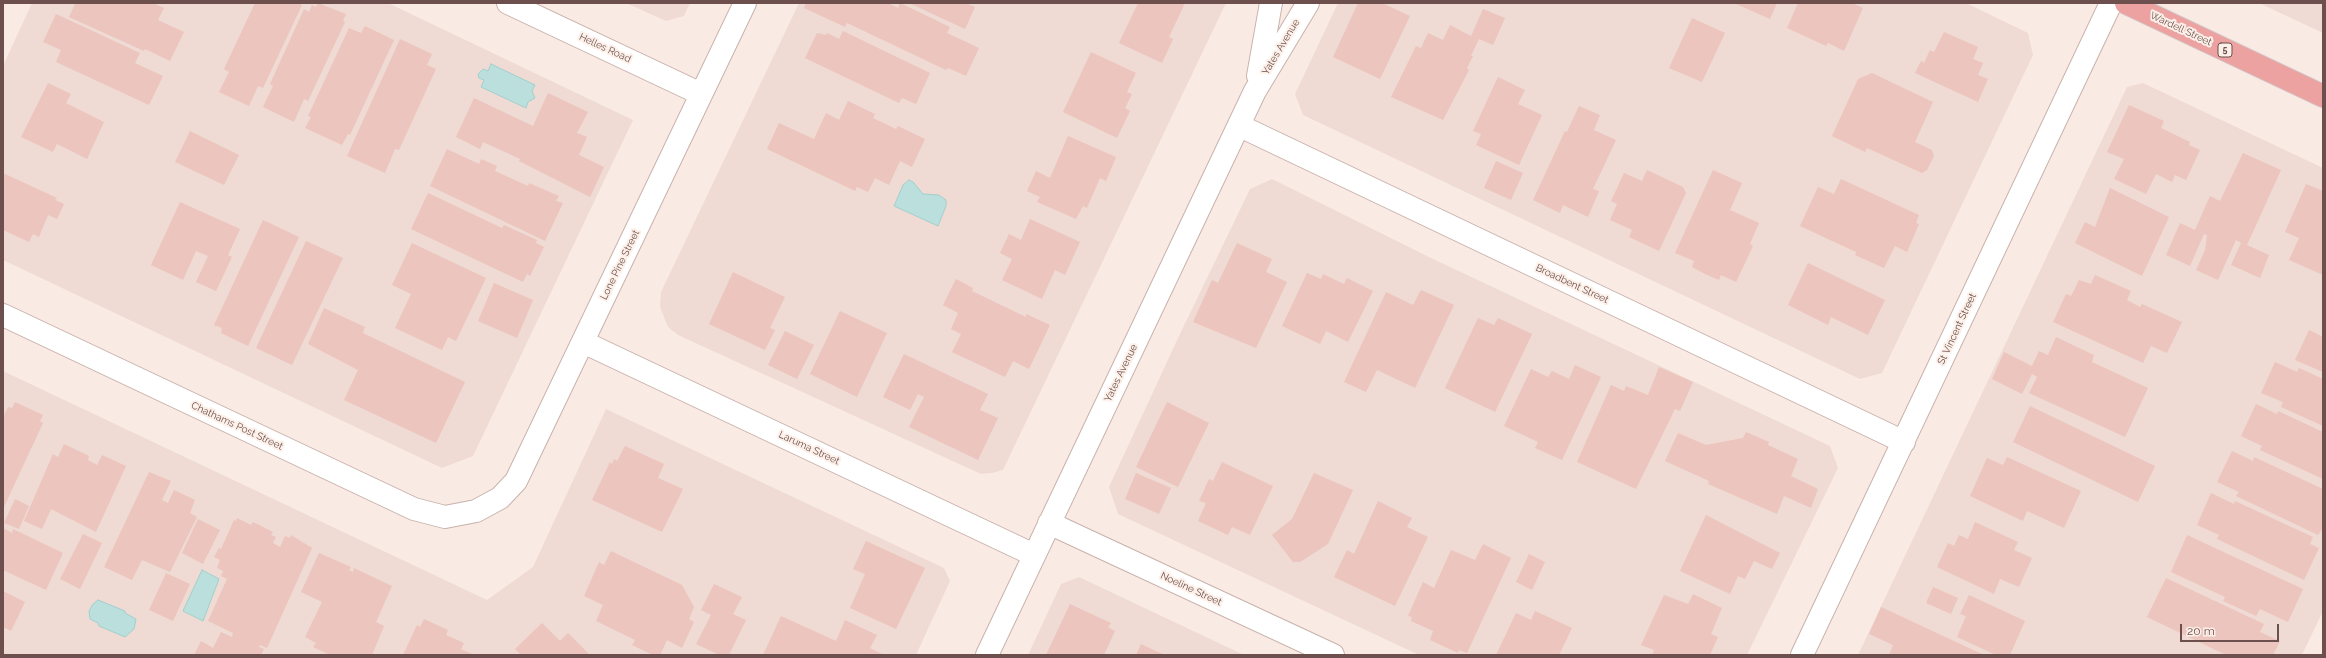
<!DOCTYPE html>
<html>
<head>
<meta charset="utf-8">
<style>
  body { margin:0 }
  #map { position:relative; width:2326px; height:658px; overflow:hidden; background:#f9ebe3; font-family:Raleway,sans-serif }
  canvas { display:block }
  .frame { position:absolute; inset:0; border:4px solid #6d504d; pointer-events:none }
  .scale { position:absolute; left:2180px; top:624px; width:99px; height:18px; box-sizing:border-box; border:2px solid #6d504d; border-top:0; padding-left:5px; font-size:12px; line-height:14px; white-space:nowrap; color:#6d504d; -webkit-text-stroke:3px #fcf0e9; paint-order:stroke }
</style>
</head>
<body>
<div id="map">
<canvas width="2326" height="658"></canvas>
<div class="frame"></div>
<div class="scale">20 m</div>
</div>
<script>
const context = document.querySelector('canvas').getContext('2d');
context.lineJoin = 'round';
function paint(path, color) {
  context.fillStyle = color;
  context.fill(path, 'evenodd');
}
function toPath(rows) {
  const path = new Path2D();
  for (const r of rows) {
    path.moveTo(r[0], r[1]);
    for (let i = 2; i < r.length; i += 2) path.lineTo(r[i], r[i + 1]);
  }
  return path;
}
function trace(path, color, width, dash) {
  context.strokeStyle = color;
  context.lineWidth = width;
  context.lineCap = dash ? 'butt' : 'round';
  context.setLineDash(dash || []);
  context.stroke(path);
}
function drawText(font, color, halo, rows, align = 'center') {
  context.font = font + ' Raleway,sans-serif';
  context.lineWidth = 4;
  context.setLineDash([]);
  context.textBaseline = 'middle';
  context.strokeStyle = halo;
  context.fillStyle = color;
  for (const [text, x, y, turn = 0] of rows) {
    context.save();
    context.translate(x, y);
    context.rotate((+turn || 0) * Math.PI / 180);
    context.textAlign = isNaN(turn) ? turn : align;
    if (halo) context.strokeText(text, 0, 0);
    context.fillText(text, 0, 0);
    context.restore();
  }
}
paint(toPath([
  [32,3,388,3,633,120,473,456,442,468,3,260,3,66],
  [626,3,690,3,684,16,666,21],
  [799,3,1226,3,1003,470,992,473,981,474,678,335,668,327,660,307,661,292],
  [1338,3,1966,3,2028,33,2033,55,1882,373,1860,379,1303,115,1295,94],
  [2259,3,2323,3,2323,33],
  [2143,83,2323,168,2323,611,2302,655,1858,655,2127,87],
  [1272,179,1429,257,1830,446,1838,468,1747,655,1419,655,1118,514,1109,487,1178,338,1250,189],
  [3,371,487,600,533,567,606,409,944,568,950,581,916,655,3,655],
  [1079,577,1244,655,1028,655,1061,584]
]), '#efdbd3');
const water = toPath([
  [491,64,535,85,532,91,535,98,528,102,526,108,481,87,484,80,479,78,478,74,483,69,488,71,491,64],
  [909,180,913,182,923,194,939,195,946,200,946,206,938,226,894,206,903,185,909,180],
  [202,570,219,579,203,621,183,611,202,570],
  [98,600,125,611,125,613,136,619,134,629,125,637,99,626,98,623,90,619,89,611,93,604,98,600]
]);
paint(water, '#bbdfdc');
trace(water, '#a2d0cc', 1);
paint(toPath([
  [73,3,153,3,164,8,158,20,184,32,170,61,145,49,144,51,69,17,75,4],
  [255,3,297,3,302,5,263,88,258,86,249,106,219,92,229,72,224,69],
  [318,3,346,14,343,21,345,22,308,101,304,99,294,122,263,107,273,86,270,84,304,9,309,12,312,5,316,7],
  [806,3,888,3,898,8,900,3,950,27,947,33,979,48,966,76,948,68,946,70,847,23,845,27,804,8],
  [909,3,966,3,975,7,965,29],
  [1138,3,1185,3,1169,37,1173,39,1162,63,1119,43],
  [1358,3,1382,3,1410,16,1380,79,1333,57],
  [1734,3,1777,3,1770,19],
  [1798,3,1852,3,1863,8,1844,51,1828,43,1826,46,1787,28],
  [1483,9,1505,18,1493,45,1479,39,1471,56,1473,56,1467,68,1469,70,1443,120,1391,97,1416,46,1421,48,1428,33,1443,40,1450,25,1471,36],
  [56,14,140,53,135,63,163,76,149,105,56,62,61,50,43,42],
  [1692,18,1725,33,1702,82,1669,68],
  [365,26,394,40,350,135,348,134,342,145,305,128,311,117,308,116,349,28,361,33],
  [843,31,930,73,916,104,902,98,899,103,805,58,817,33,826,35,827,33,839,39],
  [1944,32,1978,47,1973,59,1983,63,1978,75,1988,79,1978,102,1915,73,1921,61,1924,63,1930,50,1934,52],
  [400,39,432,54,427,65,436,69,399,150,395,149,385,173,347,156],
  [1091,52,1136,73,1127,92,1132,94,1125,108,1130,111,1117,138,1063,112],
  [1872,73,1933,102,1915,142,1932,150,1934,156,1927,170,1922,173,1867,148,1865,152,1832,136,1858,79],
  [1498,77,1525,90,1518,104,1542,115,1519,165,1476,145,1481,134,1473,131],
  [48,83,71,94,66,103,104,122,87,159,57,144,53,152,21,137],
  [548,93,588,112,577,133,587,137,579,155,604,167,590,197,519,161,520,159,483,142,480,149,456,137,474,98,533,126],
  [848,101,875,114,873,118,896,129,898,126,925,139,912,167,900,161,889,185,875,178,868,192,857,187,855,191,767,149,779,123,814,139,826,113,839,120],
  [2129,105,2164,121,2161,128,2190,142,2189,145,2200,150,2186,180,2175,175,2172,182,2156,174,2146,194,2114,179,2124,159,2107,152],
  [1579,106,1600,115,1594,130,1616,140,1593,189,1599,191,1588,217,1563,205,1560,213,1533,200,1565,131,1567,132],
  [190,131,239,155,224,185,175,162],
  [1068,136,1116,157,1106,181,1100,178,1087,208,1083,206,1076,219,1037,202,1040,197,1027,191,1036,171,1050,178],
  [447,149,479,164,481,159,497,166,495,171,528,186,529,183,559,196,556,201,563,203,545,241,430,186],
  [2243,153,2281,170,2247,245,2269,255,2260,278,2231,265,2241,243,2236,240,2218,280,2196,270,2205,250,2207,235,2204,234,2190,266,2166,255,2180,223,2195,230,2210,196,2220,201],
  [1496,161,1523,173,1511,200,1484,188],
  [1647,170,1683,187,1686,193,1659,251,1629,237,1632,230,1610,220,1617,204,1611,201,1624,173,1642,181],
  [1713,170,1742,183,1730,210,1759,223,1750,244,1753,246,1736,282,1721,275,1719,280,1705,274,1692,267,1694,261,1675,253],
  [3,173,57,198,55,200,64,204,57,219,48,215,39,237,33,234,29,242,3,230],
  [1841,179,1919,215,1916,223,1919,224,1907,252,1895,246,1884,268,1855,255,1856,252,1800,226,1818,187,1834,194],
  [2306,184,2323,191,2323,275,2289,260,2299,238,2285,232],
  [2110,188,2169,217,2142,276,2075,243,2085,222,2095,227],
  [428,193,502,228,504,225,537,240,536,243,544,247,530,276,527,274,523,282,411,229],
  [180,202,240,229,228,255,232,257,216,291,196,282,208,256,196,251,183,280,151,265],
  [1030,219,1080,242,1065,275,1055,270,1042,299,1002,280,1012,259,1000,253,1009,234,1021,240],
  [263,220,299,237,248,346,221,333,222,328,214,325],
  [306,241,343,258,292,365,256,348],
  [412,243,486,278,456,341,448,337,442,350,395,328,411,294,392,285],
  [1237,243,1272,259,1266,272,1287,282,1256,348,1193,322,1212,280,1218,283],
  [1808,263,1885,300,1868,335,1831,317,1828,325,1788,305],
  [733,272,785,297,770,328,775,330,765,350,709,324],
  [1307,273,1321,279,1323,274,1344,284,1347,278,1373,291,1348,342,1326,331,1320,344,1282,326],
  [2095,275,2131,291,2127,300,2140,307,2142,304,2182,322,2167,353,2151,346,2143,363,2053,322,2066,294,2071,296,2079,280,2091,284],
  [956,279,973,288,972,291,1026,317,1026,314,1050,325,1029,369,1013,361,1005,377,952,352,961,334,951,329,958,313,943,305],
  [494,283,533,300,517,338,478,321],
  [1421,290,1454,305,1415,388,1377,370,1366,392,1344,382,1386,292,1413,305],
  [324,308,365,327,363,333,465,382,436,443,344,400,358,370,308,344],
  [840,311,887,333,857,397,810,374],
  [1478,318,1494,325,1498,318,1532,334,1495,412,1445,388],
  [2309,330,2323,337,2323,372,2295,360],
  [785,331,814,345,797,379,768,365],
  [2056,337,2094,355,2092,362,2148,388,2125,437,2029,393,2037,377,2032,374,2022,394,1992,379,2004,352,2032,366,2039,351,2048,355],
  [904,354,988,394,980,410,998,418,978,460,909,427,924,397,918,394,910,410,883,397],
  [2275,362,2297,372,2299,368,2323,379,2323,426,2281,407,2283,402,2261,393],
  [1575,365,1601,377,1562,460,1535,448,1538,442,1504,426,1531,369,1548,377,1552,371,1569,379],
  [1659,367,1693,382,1680,411,1675,409,1636,489,1577,462,1611,385,1624,391,1626,386,1648,395],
  [15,402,43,415,40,421,43,423,3,509,3,418,8,407,12,408],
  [1167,402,1209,423,1178,487,1136,467],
  [2256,404,2277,414,2278,411,2323,432,2323,479,2260,450,2262,446,2241,436],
  [2030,406,2155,466,2138,502,2013,442],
  [1746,432,1769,442,1768,445,1798,459,1791,476,1818,489,1811,508,1784,496,1777,514,1708,484,1709,481,1665,461,1678,433,1706,445,1743,438],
  [64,444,89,456,88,460,97,465,102,455,126,466,96,532,51,509,42,529,24,521,53,454,58,457],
  [625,446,664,464,658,478,683,489,662,532,592,500,610,462,612,464,614,459,617,461],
  [2232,451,2253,461,2254,457,2323,489,2323,528,2318,535,2236,496,2239,492,2217,482],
  [2007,457,2081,491,2064,528,2027,511,2023,521,1970,496,1987,458,2003,465],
  [1222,462,1273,486,1250,535,1232,527,1228,535,1198,521,1206,503,1199,501,1209,479,1213,481],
  [149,472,171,481,162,500,168,503,174,490,195,500,190,513,197,517,170,572,142,560,132,580,104,567],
  [1136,473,1171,488,1159,514,1125,499],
  [1314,473,1353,490,1328,544,1300,562,1293,562,1272,535,1292,519],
  [2211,493,2234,504,2235,501,2313,537,2310,544,2319,548,2304,580,2217,539,2219,535,2197,525],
  [15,499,29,506,19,529,4,523],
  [1378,501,1412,518,1407,527,1428,537,1395,606,1334,577,1347,550,1354,554],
  [1706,515,1780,553,1772,569,1754,561,1745,579,1738,576,1730,594,1680,571],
  [237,518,251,525,253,522,273,532,271,535,276,537,273,543,280,547,285,536,290,538,291,535,312,548,267,648,260,645,259,647,264,649,261,655,194,655,201,641,213,648,221,632,232,637,233,633,208,621,227,579,221,576,223,571,217,568,220,560,214,557,219,548,221,549,234,520,236,521],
  [198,519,220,530,203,564,182,553],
  [1975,522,2018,542,2014,550,2032,558,2019,587,2000,579,1994,594,1937,567,1948,543,1954,546,1959,535,1968,539],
  [3,528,12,533,13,529,63,553,46,590,3,570],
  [83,534,102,543,80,589,60,579],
  [2187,535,2303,589,2288,622,2260,609,2256,616,2223,601,2225,597,2171,572],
  [866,541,925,568,896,629,850,608,865,574,853,569],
  [1483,544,1511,558,1467,653,1459,650,1458,653,1430,640,1433,631,1411,621,1412,617,1408,616,1423,582,1434,588,1451,550,1475,560],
  [611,551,682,585,694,607,689,619,694,622,682,648,667,640,660,655,653,655,632,645,635,640,596,621,603,605,584,596,599,562,604,565],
  [319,553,351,567,349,570,353,572,354,568,392,586,376,622,384,626,372,655,330,655,313,647,316,643,305,637,322,602,301,592],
  [1529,554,1545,562,1532,590,1516,582],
  [166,573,190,584,173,621,149,610],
  [2166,578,2264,624,2260,632,2280,641,2273,655,2226,655,2147,617],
  [714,584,742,597,733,614,746,620,729,655,719,655,696,644,711,615,701,610],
  [1933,587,1958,598,1951,614,1926,603],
  [3,591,25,602,11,631,3,627],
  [1693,594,1722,608,1711,634,1718,637,1710,655,1652,655,1654,650,1641,645,1664,595,1688,604],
  [1969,595,2025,621,2010,655,1996,655,1957,637,1966,616,1960,614],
  [1070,604,1111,623,1108,627,1115,631,1104,655,1046,655],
  [1881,607,1984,655,1889,655,1893,645,1869,634],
  [1535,611,1572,628,1559,655,1496,655,1516,613,1531,620],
  [781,616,836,641,845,620,877,635,870,648,884,655,763,655],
  [424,619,448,630,446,635,464,643,461,649,474,655,403,655,417,625,420,627],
  [542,623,560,641,568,633,590,655,521,655,515,649],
  [1141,644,1158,652,1165,655,1136,655]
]), '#ebc5be');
const minor = toPath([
  [508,3,701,94],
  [1258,76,1271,3],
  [1240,126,1904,442],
  [3,315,414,509,445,517,476,511,500,498,516,481,745,3],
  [583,342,1034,555],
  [1049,523,1333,655],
  [987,655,1255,91,1308,3],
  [1802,655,2111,3]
]);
const highway = toPath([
  [2126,3,2323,96]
]);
trace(minor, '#c8b2ac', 24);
trace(highway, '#d3caca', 24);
trace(minor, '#fff', 22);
trace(highway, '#eca2a1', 22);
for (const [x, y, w] of [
  [2225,50,14]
]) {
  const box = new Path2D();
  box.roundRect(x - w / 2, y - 7, w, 14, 3);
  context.fillStyle = '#fcf0e9';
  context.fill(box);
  trace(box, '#6d504d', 1);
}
drawText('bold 9px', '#6d504d', null, [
  ["5",2225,50]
]);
drawText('10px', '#6d504d', '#fcf0e9', [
  ["Wardell Street",2181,29,25],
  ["Yates Avenue",1281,47,-59],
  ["Helles Road",605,48,25],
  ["Lone Pine Street",620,265,-64],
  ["Broadbent Street",1572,284,25],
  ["St Vincent Street",1957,329,-65],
  ["Yates Avenue",1121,373,-64],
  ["Chathams Post Street",237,426,25],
  ["Laruma Street",809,448,25],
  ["Noeline Street",1191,589,25]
]);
</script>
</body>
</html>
